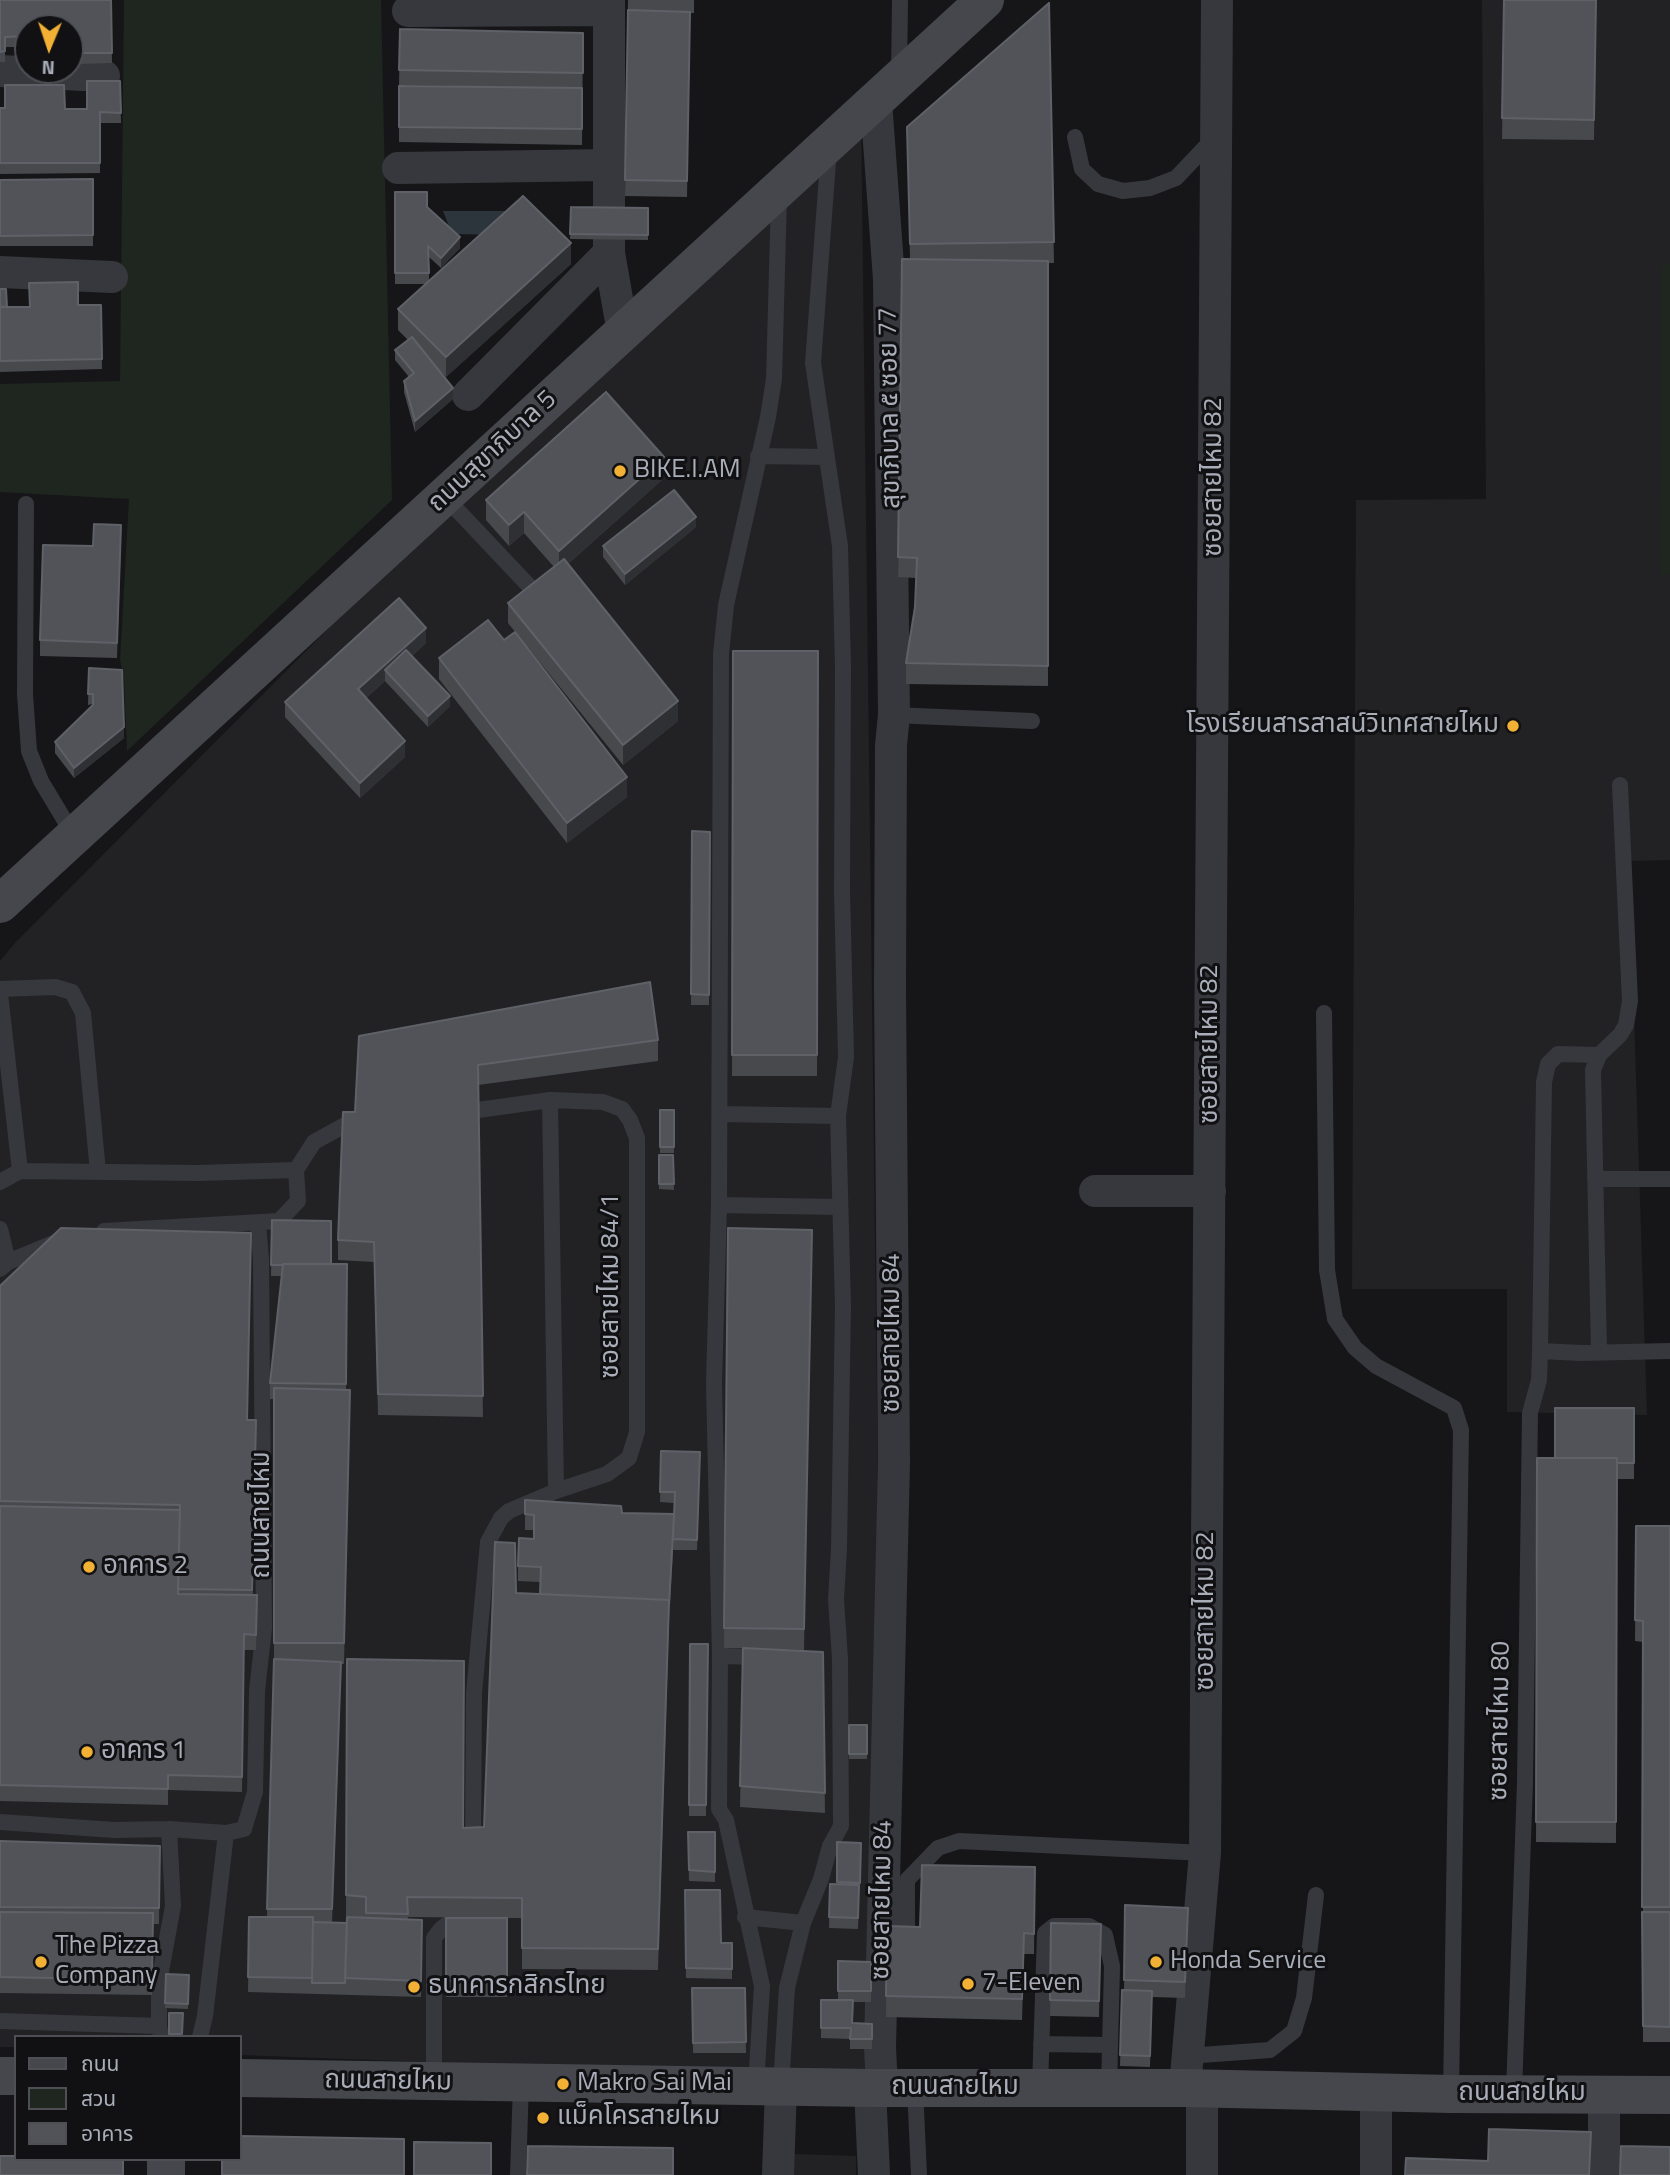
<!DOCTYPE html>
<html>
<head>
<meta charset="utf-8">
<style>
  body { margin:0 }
  #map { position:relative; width:1670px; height:2175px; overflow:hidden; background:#161618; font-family:"Titillium Web","Noto Sans Thai",sans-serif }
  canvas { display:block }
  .legend { position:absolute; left:14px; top:2035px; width:228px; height:126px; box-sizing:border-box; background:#111113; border:2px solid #4d4f55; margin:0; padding:9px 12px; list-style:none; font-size:21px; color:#a8adb8 }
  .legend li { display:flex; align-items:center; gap:14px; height:35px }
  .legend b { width:35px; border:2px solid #4d4f55 }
  .north { position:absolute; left:14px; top:14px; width:70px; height:70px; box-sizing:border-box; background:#111113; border:2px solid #4d4f55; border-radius:50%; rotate:182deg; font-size:19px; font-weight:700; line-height:28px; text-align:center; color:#a8adb8 }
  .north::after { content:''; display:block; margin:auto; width:24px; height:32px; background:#f2b134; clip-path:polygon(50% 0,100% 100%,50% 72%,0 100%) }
</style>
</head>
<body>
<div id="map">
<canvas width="1670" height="2175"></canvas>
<ul class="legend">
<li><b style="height:9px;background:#45474d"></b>ถนน</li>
<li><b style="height:19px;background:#1e261f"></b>สวน</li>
<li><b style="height:19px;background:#525359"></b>อาคาร</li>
</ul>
<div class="north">N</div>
</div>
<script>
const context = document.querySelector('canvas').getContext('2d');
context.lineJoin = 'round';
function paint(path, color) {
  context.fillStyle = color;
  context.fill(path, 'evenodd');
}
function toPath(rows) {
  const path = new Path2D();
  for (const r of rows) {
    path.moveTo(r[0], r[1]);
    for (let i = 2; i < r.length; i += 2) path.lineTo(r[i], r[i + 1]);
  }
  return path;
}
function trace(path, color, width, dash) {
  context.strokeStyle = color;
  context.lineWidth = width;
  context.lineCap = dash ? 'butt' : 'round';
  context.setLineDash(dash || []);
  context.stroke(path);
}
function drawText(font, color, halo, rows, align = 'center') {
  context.font = font + ' "Titillium Web","Noto Sans Thai",sans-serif';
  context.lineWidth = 6;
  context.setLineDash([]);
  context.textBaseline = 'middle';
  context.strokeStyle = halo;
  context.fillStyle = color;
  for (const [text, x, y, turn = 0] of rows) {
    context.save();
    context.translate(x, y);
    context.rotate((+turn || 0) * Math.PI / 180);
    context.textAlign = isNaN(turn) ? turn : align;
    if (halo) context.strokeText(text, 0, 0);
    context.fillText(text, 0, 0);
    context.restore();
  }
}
paint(toPath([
  [1482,0,1670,0,1670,860,1629,861,1647,1415,1507,1412,1507,1289,1352,1289,1356,500,1486,499],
  [861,115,881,1723,877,2079,240,2055,240,2037,16,2037,16,2047,0,2047,0,961,15,943,623,333],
  [794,2154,856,2156,856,2175,793,2175]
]), '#222225');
paint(toPath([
  [124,0,381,0,392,500,127,751,124,680,120,660,129,499,0,492,0,384,120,381],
  [1670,264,1670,574,1660,574,1662,265]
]), '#1e261f');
paint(toPath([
  [443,211,510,211,503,235,452,234]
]), '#2c353c');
trace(toPath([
  [899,75,900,0],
  [1075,137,1082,169,1098,184,1123,191,1150,188,1176,178,1214,138],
  [758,456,826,457],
  [444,496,530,587],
  [26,504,25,694,29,751,41,781,74,836],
  [894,715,1032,721],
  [0,989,55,987,72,992,83,1013,98,1172],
  [0,994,20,1171],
  [1324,1013,1327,1270,1335,1319,1355,1348,1376,1366,1454,1408,1461,1430,1451,2094],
  [1599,1055,1558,1054,1548,1064,1544,1082,1540,1351,1581,1353,1670,1351],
  [550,1100,603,1102,622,1109,630,1120,637,1138,637,1432,629,1458,607,1474,556,1491],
  [720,1114,838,1116],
  [296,1170,314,1142,356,1119],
  [1595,1179,1670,1179],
  [0,1182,20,1171,199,1173,296,1170,298,1201,279,1221,104,1231],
  [719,1205,840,1207],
  [0,1229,8,1262],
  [0,1269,8,1262,61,1240],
  [1599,1352,1593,1070,1599,1055,1620,1035,1626,1025,1630,1001,1620,785],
  [720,1656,763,1657],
  [0,1822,114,1830,169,1829,226,1833,244,1829,255,1792,257,1691,264,1628,261,1259,258,1223],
  [473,1848,474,1693,488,1542,501,1518,509,1511,556,1491,550,1100,478,1110],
  [745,1917,803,1923],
  [907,1932,907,1880,938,1848,959,1841,1205,1853],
  [0,2021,159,2026],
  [161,2037,159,2026,159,1982,173,1906,169,1829],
  [200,2037,205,2016,226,1833],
  [1041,2044,1109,2045],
  [1187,2056,1270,2050,1294,2031,1304,1998,1316,1895],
  [434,2083,434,1938,441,1929,457,1917],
  [756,2086,762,1986,726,1820,719,1809,720,1656,714,1383,719,1205,721,654,726,605,768,417,774,379,779,197],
  [781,2086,787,1988,803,1923,821,1879,830,1846,841,1826,840,1659,836,1599,839,1549,843,1306,838,1116,846,1057,842,890,843,666,840,546,813,363,829,149],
  [915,2087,919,2175],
  [1040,2087,1045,1933,1054,1926,1089,1926,1105,1935,1112,1966,1109,2088],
  [1514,2092,1525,1783,1530,1413,1539,1380,1540,1351],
  [518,2175,521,2083]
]), '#37383d', 16);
trace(toPath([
  [609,0,609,253,623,333],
  [408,11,609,10],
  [0,71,104,76],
  [876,101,889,279,894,715,891,745,890,988,894,1463,880,2047,882,2088],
  [398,168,609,165],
  [0,272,112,277],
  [468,395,609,253],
  [1095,1191,1210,1191],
  [870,2088,874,2175],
  [1185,2088,1205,1853,1217,0],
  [1202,2089,1202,2175],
  [1376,2092,1376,2175],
  [778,2175,781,2086],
  [1604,2175,1604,2094]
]), '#37383d', 32);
trace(toPath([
  [0,904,985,0],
  [0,2076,16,2076],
  [240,2078,870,2088,1185,2088,1451,2094,1670,2095],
  [166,2175,166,2159]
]), '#45474d', 38);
paint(toPath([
  [0,0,111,0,112,63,80,64,80,46,70,46,70,28,28,28,28,47,5,47,5,62,0,62],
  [628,0,694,0,694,13,690,13,687,197,625,196],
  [1504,0,1596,0,1594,140,1502,139],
  [1049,3,1054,263,1048,263,1048,686,906,684,906,663,915,607,916,578,898,577,910,259,907,127],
  [400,29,583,33,582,145,399,142,399,86,508,87,399,85],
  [120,81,121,123,100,123,100,173,0,174,0,108,87,109],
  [93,179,93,246,0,246,0,180],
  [395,192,427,207,460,248,441,268,429,257,429,281,571,264,446,377,437,368,453,399,415,432,404,392,404,381,409,377,395,360,395,350,408,340,398,330,398,309,426,284,395,284],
  [571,207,648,208,648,240,570,239],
  [0,289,7,307,101,305,102,369,0,372],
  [664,478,568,564,678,721,623,765,508,623,508,603,554,567,524,533,509,546,486,520,486,500],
  [696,527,625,585,603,557,603,546],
  [121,541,117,658,40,656,40,640],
  [426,643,412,656,450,706,428,727,385,681,366,698,405,757,360,798,285,717,285,702],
  [733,651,818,651,817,1076,732,1076],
  [439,658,627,797,567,843,439,679],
  [89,668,124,738,74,778,55,753,55,742,93,704,88,705],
  [692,831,710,832,709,1005,691,1005],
  [359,1036,658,1040,658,1061,478,1085,483,1417,378,1415,374,1262,338,1260,338,1240,355,1112],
  [660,1110,674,1110,674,1153,660,1153],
  [659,1155,673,1155,674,1190,659,1189],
  [272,1220,331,1264,347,1264,346,1390,350,1411,344,1664,341,1664,332,1922,347,1923,366,1918,346,1916,347,1659,463,1828,484,1827,516,1593,540,1594,540,1582,518,1581,518,1566,534,1539,534,1530,525,1530,525,1500,622,1513,674,1514,674,1503,660,1502,661,1451,700,1452,697,1550,673,1550,669,1621,658,1970,522,1969,522,1918,507,1918,507,1997,446,1997,446,1918,507,1918,408,1917,408,1919,422,1920,421,1997,248,1992,249,1917,267,1917,274,1663,274,1399,270,1399,270,1383,282,1276,271,1276],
  [728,1228,812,1230,804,1650,765,1649,823,1652,825,1813,740,1807,743,1648,724,1648],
  [0,1286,247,1420,253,1595,257,1611,256,1650,244,1650,242,1792,168,1790,168,1805,0,1801],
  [1634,1408,1634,1479,1617,1479,1616,1843,1536,1842,1537,1458,1555,1458],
  [1636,1526,1670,1526,1670,2042,1643,2042,1643,1642,1635,1641],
  [690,1644,708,1644,706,1816,689,1816],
  [849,1725,867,1725,867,1759,849,1759],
  [688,1832,715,1832,715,1882,689,1881],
  [0,1841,160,1846,159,1924,153,1924,152,1995,0,1993],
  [837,1842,861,1843,858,1929,829,1928,830,1884,837,1884],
  [1035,1867,1034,1954,1024,1954,1022,2020,886,2017,887,1926,920,1927],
  [685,1890,721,1943,732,1943,732,1979,686,1978],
  [1125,1905,1188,1908,1185,1998,1152,1997,1150,2067,1120,2066,1122,1990,1124,1990],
  [1051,1923,1101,1924,1099,2017,1050,2016],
  [838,1961,871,1962,871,2002,853,2002,852,2023,872,2024,872,2049,850,2049,850,2039,821,2038,821,2000,838,2000],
  [166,1974,189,1975,188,2009,165,2008],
  [692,1988,745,1988,746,2053,693,2053],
  [169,2013,183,2013,182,2037,169,2037]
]), '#47494d');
paint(toPath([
  [460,237,460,248,441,268,441,258],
  [571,243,571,264,446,377,446,357],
  [453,388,453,399,415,432,415,421],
  [664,457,664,478,559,572,559,551],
  [524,512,524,533,509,546,509,525],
  [696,517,696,527,625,585,625,574],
  [426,628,426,643,390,676,385,670,385,681,358,705,358,689],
  [450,696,450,706,428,727,428,716],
  [678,701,678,721,623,765,623,745],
  [124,727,124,738,74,778,74,768],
  [405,741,405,757,360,798,360,783],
  [627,777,627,797,567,843,567,823],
  [673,1539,669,1621,658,1970,669,1600],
  [341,1662,341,1683,332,1930,332,1909]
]), '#2f3033');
const building = toPath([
  [0,0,111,0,112,53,80,53,80,36,70,36,70,28,28,28,28,36,5,37,5,51,0,52,0,0],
  [1504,0,1596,0,1594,120,1502,118,1504,0],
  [1049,3,1054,242,910,244,907,127,1049,3],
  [628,10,690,12,687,181,625,180,628,10],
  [400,29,583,33,583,73,399,70,400,29],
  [87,81,120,81,121,113,100,112,100,163,0,163,0,108,5,108,5,85,64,85,65,109,87,109,87,81],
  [399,86,582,88,582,129,399,127,399,86],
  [93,179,93,235,0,236,0,180,93,179],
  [395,192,427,192,427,207,460,237,441,258,428,246,429,273,395,273,395,192],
  [523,196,571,243,446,357,398,309,523,196],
  [571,207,648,208,648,235,570,234,571,207],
  [902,259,1048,261,1048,666,906,663,915,607,917,558,898,557,902,259],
  [78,282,78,305,101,305,102,359,0,361,0,307,30,307,29,283,78,282],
  [0,289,6,289,7,307,0,307,0,289],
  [412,337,453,388,415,421,404,381,414,373,395,350,412,337],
  [606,392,664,457,559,551,524,512,509,525,486,500,606,392],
  [674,490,696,517,625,574,603,546,674,490],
  [94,524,121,525,117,643,40,640,43,545,93,546,94,524],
  [564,559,678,701,623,745,508,603,564,559],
  [399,598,426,628,358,689,405,741,360,783,285,702,399,598],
  [488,620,504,640,515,632,627,777,567,823,439,658,488,620],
  [406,650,450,696,428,716,385,670,406,650],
  [733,651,818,651,817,1055,732,1055,733,651],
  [89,668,122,670,124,727,74,768,55,742,93,705,93,694,88,694,89,668],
  [692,831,710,832,709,995,691,994,692,831],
  [650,982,658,1040,478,1065,483,1396,378,1394,374,1242,338,1240,343,1112,355,1112,359,1036,650,982],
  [660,1110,674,1110,674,1147,660,1147,660,1110],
  [659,1155,673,1155,674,1184,659,1184,659,1155],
  [272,1220,331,1221,331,1264,283,1264,283,1265,271,1265,272,1220],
  [61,1228,251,1233,247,1420,256,1420,252,1590,178,1589,180,1505,0,1501,0,1286,61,1228],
  [728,1228,812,1230,804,1629,724,1628,728,1228],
  [283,1264,347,1264,346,1384,270,1383,283,1264],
  [274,1388,350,1390,344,1643,274,1643,274,1388],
  [1555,1408,1634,1408,1634,1463,1617,1463,1617,1458,1555,1458,1555,1408],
  [661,1451,700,1452,697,1540,673,1539,675,1492,660,1492,661,1451],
  [1537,1458,1617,1458,1616,1822,1536,1822,1537,1458],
  [525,1500,621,1506,622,1513,674,1514,669,1605,669,1600,540,1594,541,1567,518,1566,519,1538,534,1539,534,1515,525,1514,525,1500],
  [0,1506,180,1510,178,1594,257,1595,256,1635,244,1634,242,1777,168,1775,168,1789,0,1785,0,1506],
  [1636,1526,1670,1526,1670,1907,1642,1907,1643,1621,1635,1620,1636,1526],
  [495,1542,515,1543,516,1593,669,1600,658,1949,522,1948,522,1898,407,1897,408,1914,366,1913,366,1897,346,1895,347,1659,464,1661,463,1828,484,1827,495,1542],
  [690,1644,708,1644,706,1805,689,1805,690,1644],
  [743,1648,823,1652,825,1793,740,1786,743,1648],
  [274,1659,341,1662,332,1909,267,1909,274,1659],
  [849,1725,867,1725,867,1754,849,1754,849,1725],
  [688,1832,715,1832,715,1872,689,1870,688,1832],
  [0,1841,160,1846,159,1908,0,1907,0,1841],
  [837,1842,861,1843,860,1883,837,1882,837,1842],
  [922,1865,1035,1867,1034,1934,1024,1933,1022,1999,886,1996,887,1926,920,1927,922,1865],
  [830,1884,859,1885,858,1918,829,1917,830,1884],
  [685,1890,720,1890,721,1943,732,1943,732,1969,686,1968,685,1890],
  [1125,1905,1188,1908,1185,1982,1124,1980,1125,1905],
  [0,1912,153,1913,152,1980,0,1977,0,1912],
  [1642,1912,1670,1912,1670,2027,1643,2026,1642,1912],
  [249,1917,313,1917,312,1978,248,1977,249,1917],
  [347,1917,422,1920,421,1981,345,1978,347,1917],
  [446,1918,507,1918,507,1981,446,1981,446,1918],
  [313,1922,347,1923,345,1983,312,1983,313,1922],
  [1051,1923,1101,1924,1099,2001,1050,2000,1051,1923],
  [838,1961,871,1962,871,1991,838,1991,838,1961],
  [166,1974,189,1975,188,2004,165,2003,166,1974],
  [692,1988,745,1988,746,2042,693,2043,692,1988],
  [1122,1990,1152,1991,1150,2056,1120,2055,1122,1990],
  [821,2000,853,2000,852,2023,872,2024,872,2039,850,2039,851,2028,821,2028,821,2000],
  [169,2013,183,2013,182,2034,169,2034,169,2013],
  [1489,2129,1591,2132,1589,2175,1405,2175,1406,2158,1488,2161,1489,2129],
  [240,2136,404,2139,404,2175,222,2175,222,2159,240,2159,240,2136],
  [414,2142,491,2143,491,2175,414,2175,414,2142],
  [528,2146,673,2148,673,2175,527,2175,528,2146],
  [1621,2146,1670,2147,1670,2175,1620,2175,1621,2146],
  [0,2156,16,2156,16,2159,123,2159,123,2175,0,2175,0,2156]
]);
paint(building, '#525359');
trace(building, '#5f6168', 2);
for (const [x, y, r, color] of [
  [620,471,7,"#f2b134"],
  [1513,726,7,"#f2b134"],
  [89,1567,7,"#f2b134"],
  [87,1752,7,"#f2b134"],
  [41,1962,7,"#f2b134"],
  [1156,1962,7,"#f2b134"],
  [968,1984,7,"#f2b134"],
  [414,1987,7,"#f2b134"],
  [563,2084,7,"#f2b134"],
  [543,2118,7,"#f2b134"]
]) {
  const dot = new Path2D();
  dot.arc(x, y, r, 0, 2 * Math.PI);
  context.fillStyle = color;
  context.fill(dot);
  trace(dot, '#111113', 2.5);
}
drawText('26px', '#a8adb8', '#111113', [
  ["สุขาภิบาล ๕ ซอย 77",891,408,-91],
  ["ถนนสุขาภิบาล 5",493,452,-43],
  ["ซอยสายไหม 82",1215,477,-90],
  ["ซอยสายไหม 82",1211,1044,-90],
  ["ซอยสายไหม 84/1",612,1286,-90],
  ["ซอยสายไหม 84",893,1333,-90],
  ["ถนนสายไหม",263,1515,-90],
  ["ซอยสายไหม 82",1207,1611,-90],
  ["ซอยสายไหม 80",1501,1721,-89],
  ["ซอยสายไหม 84",883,1900,-89],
  ["ถนนสายไหม",388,2082,1],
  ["ถนนสายไหม",955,2088],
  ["ถนนสายไหม",1522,2094]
]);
drawText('26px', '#a8adb8', '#111113', [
  ["BIKE.I.AM",634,471],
  ["โรงเรียนสารสาสน์วิเทศสายไหม",1499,726,"right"],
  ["อาคาร 2",103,1567],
  ["อาคาร 1",101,1752],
  ["The Pizza",55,1947],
  ["Company",55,1977],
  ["Honda Service",1170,1962],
  ["7-Eleven",982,1984],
  ["ธนาคารกสิกรไทย",428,1987],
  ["Makro Sai Mai",577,2084],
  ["แม็คโครสายไหม",557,2118]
], 'left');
</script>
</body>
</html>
